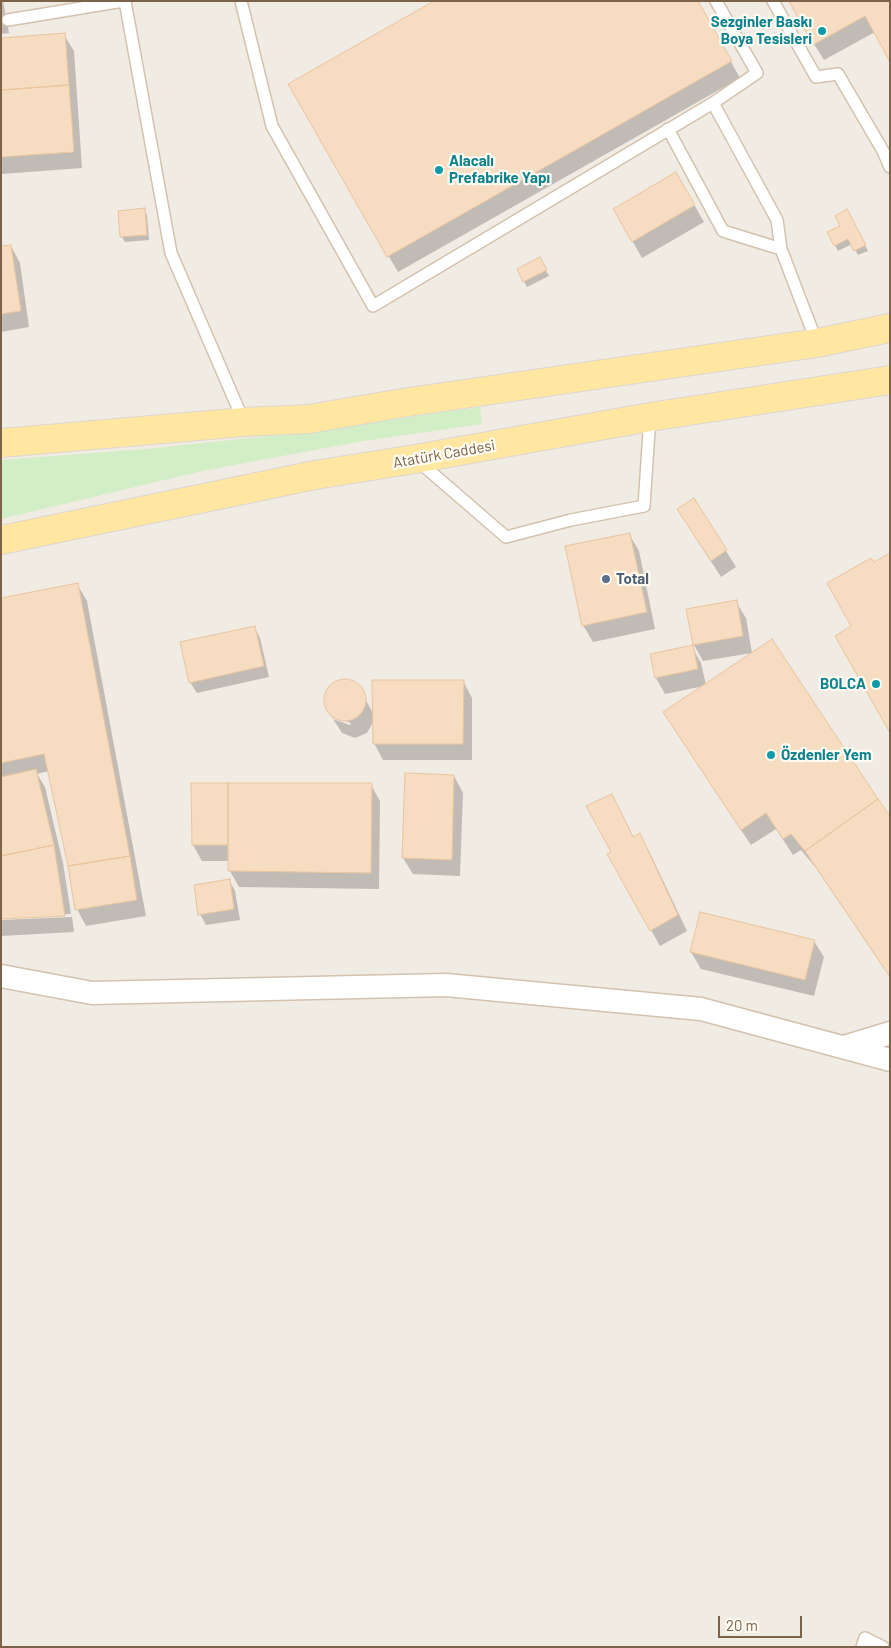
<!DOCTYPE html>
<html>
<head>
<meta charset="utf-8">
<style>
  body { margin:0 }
  #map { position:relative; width:891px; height:1648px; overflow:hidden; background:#fef9eb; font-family:Barlow,sans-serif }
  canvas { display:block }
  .frame { position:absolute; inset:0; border:2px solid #7d624a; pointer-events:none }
  .scale { position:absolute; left:718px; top:1616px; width:84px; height:22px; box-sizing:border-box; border:2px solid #7d624a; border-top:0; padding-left:6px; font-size:15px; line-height:18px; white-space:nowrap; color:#7d624a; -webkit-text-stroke:4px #fffcf3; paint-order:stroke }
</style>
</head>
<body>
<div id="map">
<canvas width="891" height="1648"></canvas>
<div class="frame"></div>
<div class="scale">20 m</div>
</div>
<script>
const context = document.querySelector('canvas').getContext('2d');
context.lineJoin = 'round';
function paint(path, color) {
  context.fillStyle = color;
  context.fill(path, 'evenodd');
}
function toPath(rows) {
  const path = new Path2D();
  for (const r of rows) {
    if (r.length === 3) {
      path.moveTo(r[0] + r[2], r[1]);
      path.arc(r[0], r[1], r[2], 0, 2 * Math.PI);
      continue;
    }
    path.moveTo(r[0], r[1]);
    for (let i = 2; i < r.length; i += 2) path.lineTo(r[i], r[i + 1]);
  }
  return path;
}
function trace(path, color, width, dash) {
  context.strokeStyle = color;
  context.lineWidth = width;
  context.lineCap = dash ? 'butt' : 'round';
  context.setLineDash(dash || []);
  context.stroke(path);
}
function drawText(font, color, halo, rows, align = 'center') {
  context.font = font + ' Barlow,sans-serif';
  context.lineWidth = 4.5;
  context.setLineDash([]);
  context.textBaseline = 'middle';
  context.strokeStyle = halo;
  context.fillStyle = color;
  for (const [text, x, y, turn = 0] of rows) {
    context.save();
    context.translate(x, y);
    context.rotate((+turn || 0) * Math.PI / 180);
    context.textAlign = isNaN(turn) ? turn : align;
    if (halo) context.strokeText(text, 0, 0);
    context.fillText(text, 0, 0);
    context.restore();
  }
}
paint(toPath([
  [1,1,890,1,890,1647,1,1647]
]), '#f0ebe3');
paint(toPath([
  [480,407,482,424,363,441,202,471,1,519,1,460,146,449,298,433]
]), '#d2eec6');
paint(toPath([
  [1,1,3,1,9,33,1,34],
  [697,1,740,78,398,272,289,84],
  [890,1,875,32,824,60,814,44],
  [64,35,74,51,82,168,2,174,1,39],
  [676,173,704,222,642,258,614,209],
  [144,209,147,215,149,240,125,242,122,237,120,212],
  [847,211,868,251,858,255,852,244,838,251,829,233,841,226],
  [11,246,20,263,29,327,1,332,1,248],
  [539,259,549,276,527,287,518,270],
  [694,500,736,567,721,577,688,526],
  [629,534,639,551,655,629,593,642,583,625],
  [77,584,87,601,146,916,86,926,77,909,49,771,37,774,45,787,63,863,71,914,1,918,1,600],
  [736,602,746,618,752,653,703,661,694,645],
  [254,627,260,638,269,677,197,693,190,682],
  [692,647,701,663,706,685,890,817,890,977,816,868,801,850,793,855,776,829,751,845,674,729,704,686,665,694,656,678],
  [347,681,358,686,374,715,463,681,472,698,472,760,383,760,374,743,373,722,367,733,355,738,342,733,328,711,325,698,327,692,335,683],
  [333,716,351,723,350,725,333,719],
  [454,776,463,793,460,876,413,874,403,858],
  [371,785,380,801,379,889,239,887,230,871,230,861,202,861,193,845],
  [621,812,634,838,640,835,649,851,687,931,660,946,651,930],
  [229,880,235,891,240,920,206,925,200,914],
  [72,917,74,932,1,936,1,920],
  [814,941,824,957,814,996,701,969,691,952]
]), '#0003');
const building = toPath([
  [434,1,698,1,732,61,387,257,288,84,434,1],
  [789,1,890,1,890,62,865,16,813,45,789,1],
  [65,33,69,85,1,90,1,38,65,33],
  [69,85,74,152,1,157,1,90,69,85],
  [676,172,695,205,632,242,613,209,676,172],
  [145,208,147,235,120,237,118,211,145,208],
  [847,209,866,245,854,251,848,239,834,246,827,232,840,226,835,216,847,209],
  [11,245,21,311,1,314,1,246,11,245],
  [540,257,547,270,523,282,517,269,540,257],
  [694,498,727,550,711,561,677,509,694,498],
  [630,533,647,612,582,626,565,546,630,533],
  [890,553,890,733,835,636,851,626,827,583,871,558,874,562,890,553],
  [78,583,130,856,68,866,44,754,1,763,1,598,78,583],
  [737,600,743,636,693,645,686,609,737,600],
  [255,626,264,666,189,683,180,642,255,626],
  [772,639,878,799,805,851,791,834,783,839,766,813,741,830,663,712,772,639],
  [693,645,698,669,655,678,650,654,693,645],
  [345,700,21],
  [372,680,464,680,463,744,373,744,372,680],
  [36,769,54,845,1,856,1,777,36,769],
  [405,773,454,775,452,860,402,858,405,773],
  [191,783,228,783,228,845,192,845,191,783],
  [228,783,372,783,371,873,228,871,228,783],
  [612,794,633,837,640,833,678,915,650,931,607,854,611,852,586,806,612,794],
  [878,799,890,816,890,977,805,851,878,799],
  [54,845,65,916,1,919,1,856,54,845],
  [130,856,137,900,75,910,68,866,130,856],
  [230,879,234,909,198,915,194,885,230,879],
  [700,912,815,940,805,980,690,952,700,912]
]);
paint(building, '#f6dcc0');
trace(building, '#eac49e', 1);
const service = toPath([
  [125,1,171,253,244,422],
  [241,1,272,126,373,306,713,103,757,73,716,1],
  [773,1,816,77,838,74,883,151,890,167],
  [8,20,123,1],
  [713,103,777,220,781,249,817,343],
  [668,129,723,231,781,249],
  [417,460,506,537,571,520,644,506,650,417],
  [862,1647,865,1638,883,1647]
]);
const minor = toPath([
  [1,976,92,993,446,985,701,1009,890,1060],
  [844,1047,890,1033]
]);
const primary = toPath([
  [1,443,244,422,309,419,402,403,817,343,890,328],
  [1,540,315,475,415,459,650,417,890,380]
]);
trace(service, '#d3c2ae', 14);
trace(minor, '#d3c2ae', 25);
trace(primary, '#ddd6d0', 30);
trace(service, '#fff', 11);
trace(minor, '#fff', 22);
trace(primary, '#ffe7a1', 28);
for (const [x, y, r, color] of [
  [822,31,5,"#0f9aa8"],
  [439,170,5,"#0f9aa8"],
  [606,579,5,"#5c6f8a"],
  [876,684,5,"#0f9aa8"],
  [771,755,5,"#0f9aa8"]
]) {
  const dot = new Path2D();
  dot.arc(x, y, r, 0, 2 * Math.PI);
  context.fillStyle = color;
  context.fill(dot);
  trace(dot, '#fffcf3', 2);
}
drawText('bold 15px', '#0d838f', '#fffcf3', [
  ["Sezginler Baskı",812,22],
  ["Boya Tesisleri",812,39],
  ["Alacalı",449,161,"left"],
  ["Prefabrike Yapı",449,178,"left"],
  ["BOLCA",866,684],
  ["Özdenler Yem",781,755,"left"]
], 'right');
drawText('15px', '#7d624a', '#fffcf3', [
  ["Atatürk Caddesi",444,454,-10]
]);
drawText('bold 15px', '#4e5e75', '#fffcf3', [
  ["Total",616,579]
], 'left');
</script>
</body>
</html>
